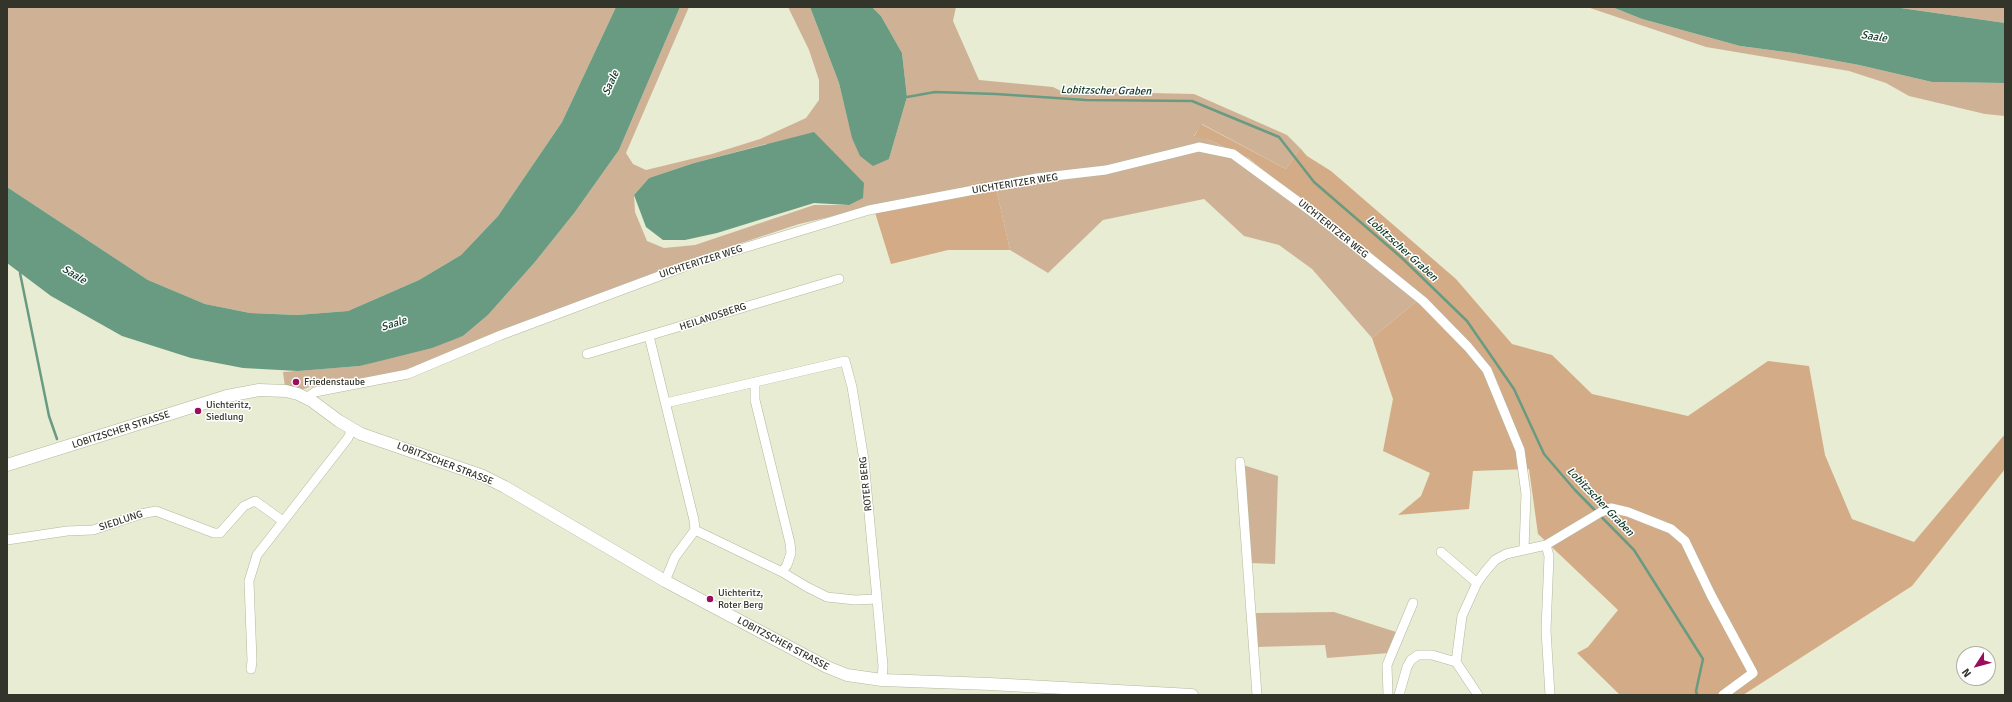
<!DOCTYPE html>
<html>
<head>
<meta charset="utf-8">
<style>
  body { margin:0 }
  #map { position:relative; width:2012px; height:702px; overflow:hidden; background:#e8ecd2; font-family:Signika,sans-serif }
  canvas { display:block }
  .frame { position:absolute; inset:0; border:8px solid #33342a; pointer-events:none }
  .north { position:absolute; left:1956px; top:646px; width:40px; height:40px; box-sizing:border-box; background:#fff; border:1px solid #adaeaa; border-radius:50%; rotate:234deg; font-size:11px; font-weight:700; line-height:16px; text-align:center; color:#33342a }
  .north::after { content:''; display:block; margin:auto; width:14px; height:18px; background:#9a0c5d; clip-path:polygon(50% 0,100% 100%,50% 72%,0 100%) }
</style>
</head>
<body>
<div id="map">
<canvas width="2012" height="702"></canvas>
<div class="frame"></div>
<div class="north">N</div>
</div>
<script>
const context = document.querySelector('canvas').getContext('2d');
context.lineJoin = 'round';
function paint(path, color) {
  context.fillStyle = color;
  context.fill(path, 'evenodd');
}
function toPath(rows) {
  const path = new Path2D();
  for (const r of rows) {
    path.moveTo(r[0], r[1]);
    for (let i = 2; i < r.length; i += 2) path.lineTo(r[i], r[i + 1]);
  }
  return path;
}
function trace(path, color, width, dash) {
  context.strokeStyle = color;
  context.lineWidth = width;
  context.lineCap = dash ? 'butt' : 'round';
  context.setLineDash(dash || []);
  context.stroke(path);
}
function drawText(font, color, halo, rows, align = 'center') {
  context.font = font + ' Signika,sans-serif';
  context.lineWidth = 3;
  context.setLineDash([]);
  context.textBaseline = 'middle';
  context.strokeStyle = halo;
  context.fillStyle = color;
  for (const [text, x, y, turn = 0] of rows) {
    context.save();
    context.translate(x, y);
    context.rotate((+turn || 0) * Math.PI / 180);
    context.textAlign = isNaN(turn) ? turn : align;
    if (halo) context.strokeText(text, 0, 0);
    context.fillText(text, 0, 0);
    context.restore();
  }
}
paint(toPath([
  [7,7,616,7,562,122,498,216,461,255,419,280,348,311,297,315,250,313,205,304,148,280,7,187],
  [680,7,689,7,626,153,633,164,646,170,712,154,760,139,806,118,819,100,819,80,809,50,788,7,810,7,839,83,849,124,889,159,907,97,902,53,881,16,872,7,956,7,953,21,979,80,1053,87,1061,91,1194,94,1287,135,1300,148,1286,169,1202,124,1194,136,1209,140,1247,158,1423,296,1372,338,1312,269,1279,245,1244,236,1204,199,1103,220,1048,273,1010,250,994,179,799,224,693,259,406,370,330,385,309,387,299,391,285,387,283,372,360,366,463,336,488,315,535,262,575,212,619,150],
  [766,144,849,205,814,205,695,245,664,248,647,241,635,212,634,195,649,178,694,163],
  [1587,7,1612,7,1642,19,1740,46,1793,53,1859,65,1932,82,2005,83,2005,116,1985,114,1909,96,1886,83,1849,71,1706,47],
  [1894,7,2005,7,2005,23],
  [1243,465,1278,476,1275,564,1251,563],
  [1334,612,1396,632,1389,653,1327,658,1325,645,1257,647,1256,613]
]), '#cfb296');
paint(toPath([
  [1201,124,1286,169,1300,148,1307,156,1331,171,1456,279,1512,344,1552,355,1592,394,1688,416,1768,361,1809,366,1825,455,1852,519,1914,542,2005,434,2005,469,1912,586,1743,695,1620,695,1577,653,1588,647,1618,610,1538,534,1529,469,1473,471,1469,509,1398,515,1421,496,1430,473,1383,451,1393,399,1372,338,1423,296,1248,158,1209,140,1194,137],
  [994,179,1010,250,948,250,891,264,873,206]
]), '#d3ac87');
paint(toPath([
  [616,7,680,7,619,150,575,212,535,262,488,315,463,336,432,348,360,366,298,371,243,368,191,358,122,336,51,296,7,263,7,187,148,280,205,304,250,313,297,315,348,311,419,280,461,255,498,216,562,122],
  [810,7,872,7,881,16,902,53,907,97,889,159,873,166,860,156,852,138,839,83],
  [1612,7,1894,7,2005,23,2005,83,1932,82,1859,65,1793,53,1740,46,1642,19],
  [814,132,864,183,863,198,849,205,814,203,717,233,685,240,663,240,646,227,634,195,649,178,694,163]
]), '#689b81');
trace(toPath([
  [907,97,935,92,996,94,1086,100,1192,101,1279,137,1314,182,1402,258,1467,321,1514,389,1544,454,1575,490,1634,550,1703,659,1696,691,1697,695],
  [20,273,49,416,57,439]
]), '#689b81', 2.5);
const minor = toPath([
  [649,336,694,520,695,530,675,557,665,581],
  [587,354,839,279],
  [306,398,315,392,408,374,501,335,694,263,869,210,1037,178,1106,170,1199,147,1233,154,1319,217,1423,301,1468,347,1487,370,1520,450,1526,494,1524,549],
  [666,403,845,361,852,387,864,460,877,599,855,600,827,597,807,587,782,572],
  [1240,462,1257,695],
  [695,530,782,572,787,565,791,553,790,543,755,400,755,382],
  [7,540,67,531,93,530,141,514,156,511,214,533,220,533,244,506,255,501,283,521],
  [1546,545,1549,556,1546,630,1550,695],
  [1441,552,1477,583],
  [877,599,883,666,882,680],
  [251,669,252,661,249,581,257,555,348,438,352,429],
  [1388,695,1387,665,1413,603],
  [1399,695,1407,667,1411,660,1418,655,1432,655,1456,662],
  [1478,695,1456,662,1462,616,1477,583,1484,573,1495,560,1506,554,1546,545,1601,512,1611,508,1628,512,1671,529,1685,541,1711,595,1753,673,1723,695]
]);
const tertiary = toPath([
  [7,465,227,396,259,390,286,391,298,394,312,401,339,421,361,434,483,476,505,487,665,581,827,667,847,675,882,680,990,684,1192,695]
]);
trace(minor, '#b4b79f', 10);
trace(tertiary, '#b4b79f', 13);
trace(minor, '#fff', 9);
trace(tertiary, '#fff', 12);
for (const [x, y, r, color] of [
  [296,382,4,"#9a0c5d"],
  [198,411,4,"#9a0c5d"],
  [710,599,4,"#9a0c5d"]
]) {
  const dot = new Path2D();
  dot.arc(x, y, r, 0, 2 * Math.PI);
  context.fillStyle = color;
  context.fill(dot);
  trace(dot, '#fff', 1.5);
}
drawText('10px', '#33342a', '#fff', [
  ["UICHTERITZER WEG",1015,184,-9],
  ["UICHTERITZER WEG",1333,229,39],
  ["UICHTERITZER WEG",701,262,-18],
  ["HEILANDSBERG",713,317,-18],
  ["LOBITZSCHER STRASSE",121,430,-18],
  ["LOBITZSCHER STRASSE",445,464,21],
  ["ROTER BERG",866,484,-96],
  ["SIEDLUNG",121,521,-18],
  ["LOBITZSCHER STRASSE",783,644,28]
]);
drawText('10px', '#33342a', '#fff', [
  ["Friedenstaube",304,382],
  ["Uichteritz,",206,405],
  ["Siedlung",206,417],
  ["Uichteritz,",718,593],
  ["Roter Berg",718,605]
], 'left');
drawText('italic 11px', '#0d3927', '#fff', [
  ["Saale",1874,37,8],
  ["Saale",611,83,-66],
  ["Lobitzscher Graben",1106,91,1],
  ["Lobitzscher Graben",1402,249,42],
  ["Saale",74,275,31],
  ["Saale",394,324,-18],
  ["Lobitzscher Graben",1600,502,46]
]);
</script>
</body>
</html>
